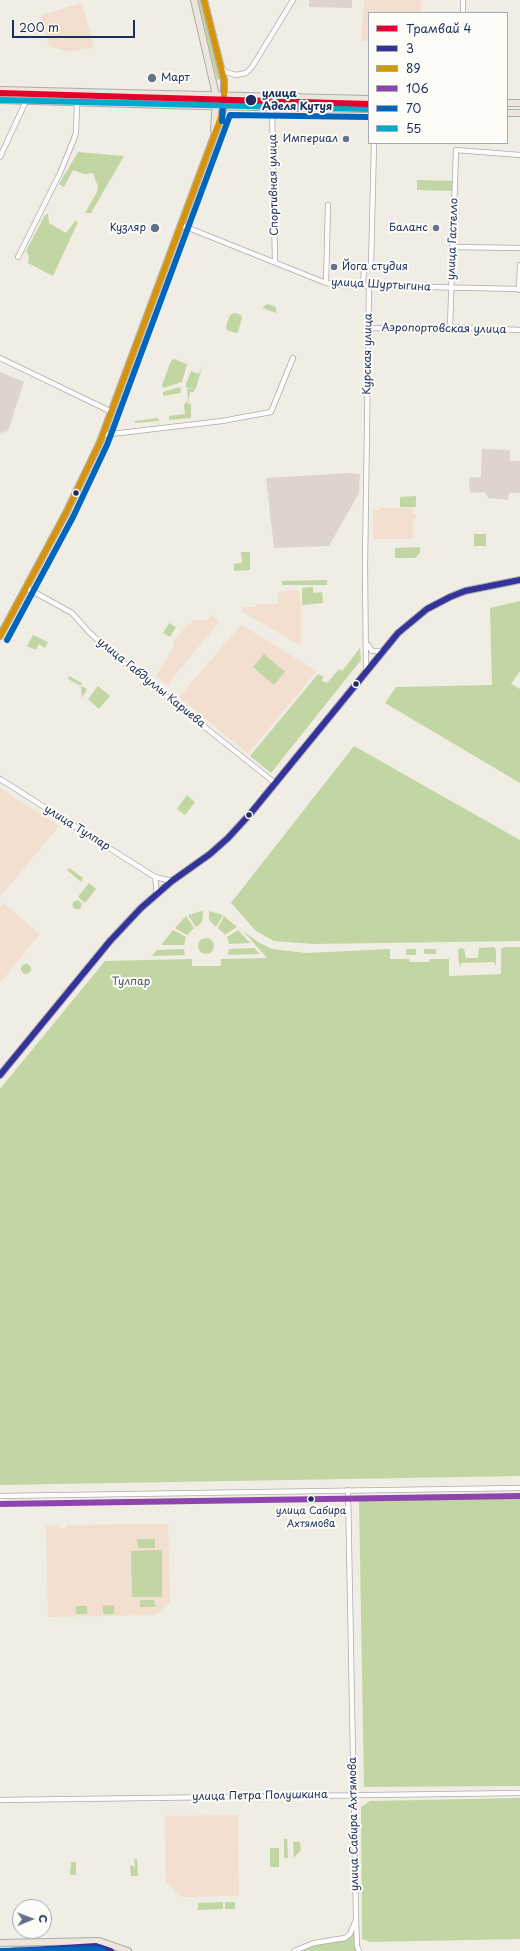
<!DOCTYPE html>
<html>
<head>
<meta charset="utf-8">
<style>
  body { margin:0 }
  #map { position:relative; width:520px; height:1951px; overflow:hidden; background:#f0ede4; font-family:"Playpen Sans",sans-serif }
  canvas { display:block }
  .legend { position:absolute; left:368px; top:12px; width:140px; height:132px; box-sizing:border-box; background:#fdfcf7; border:1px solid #a3aaba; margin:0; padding:5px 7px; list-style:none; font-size:12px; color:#1b2f5e }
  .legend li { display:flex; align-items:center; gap:8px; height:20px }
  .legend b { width:20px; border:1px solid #a3aaba }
  .north { position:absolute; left:12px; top:1899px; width:40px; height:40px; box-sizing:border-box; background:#fdfcf7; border:1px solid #a3aaba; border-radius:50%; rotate:89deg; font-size:11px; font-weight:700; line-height:16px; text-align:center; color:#1b2f5e }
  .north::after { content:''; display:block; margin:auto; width:14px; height:18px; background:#66728d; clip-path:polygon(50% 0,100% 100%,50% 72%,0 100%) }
  .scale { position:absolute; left:12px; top:20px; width:123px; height:18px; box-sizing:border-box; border:2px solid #1b2f5e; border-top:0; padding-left:5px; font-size:12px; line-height:14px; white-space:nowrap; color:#1b2f5e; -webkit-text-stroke:3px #fdfcf7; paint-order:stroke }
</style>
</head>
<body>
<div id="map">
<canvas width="520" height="1951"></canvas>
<ul class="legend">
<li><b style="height:5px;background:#e4002b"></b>Трамвай 4</li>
<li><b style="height:5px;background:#339"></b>3</li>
<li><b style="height:5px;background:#d6940e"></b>89</li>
<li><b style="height:5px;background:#8e44ad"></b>106</li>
<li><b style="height:5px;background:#0065bd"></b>70</li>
<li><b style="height:5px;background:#00a9ce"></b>55</li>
</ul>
<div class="north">С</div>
<div class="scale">200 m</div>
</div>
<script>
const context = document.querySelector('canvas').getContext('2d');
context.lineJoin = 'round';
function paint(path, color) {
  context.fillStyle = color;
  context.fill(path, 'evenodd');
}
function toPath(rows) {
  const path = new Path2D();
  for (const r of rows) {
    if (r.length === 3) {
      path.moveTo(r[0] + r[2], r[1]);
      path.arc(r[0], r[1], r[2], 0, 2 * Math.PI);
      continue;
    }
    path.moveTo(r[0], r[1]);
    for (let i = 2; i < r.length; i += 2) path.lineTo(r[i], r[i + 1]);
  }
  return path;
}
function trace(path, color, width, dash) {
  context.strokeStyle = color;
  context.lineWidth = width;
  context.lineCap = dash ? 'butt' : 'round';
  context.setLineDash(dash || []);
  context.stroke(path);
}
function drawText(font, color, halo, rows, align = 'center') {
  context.font = font + ' "Playpen Sans",sans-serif';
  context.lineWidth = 4;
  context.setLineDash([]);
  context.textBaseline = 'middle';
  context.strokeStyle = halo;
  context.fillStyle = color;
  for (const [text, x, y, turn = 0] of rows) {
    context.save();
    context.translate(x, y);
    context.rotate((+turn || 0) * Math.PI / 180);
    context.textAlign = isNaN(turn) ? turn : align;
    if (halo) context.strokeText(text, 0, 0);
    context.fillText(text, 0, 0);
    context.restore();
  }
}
paint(toPath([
  [364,0,421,0,421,13,369,13,369,41,361,41],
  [82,3,94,47,70,52,49,46,41,15],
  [379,508,413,508,413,514,416,515,416,518,413,520,413,539,373,539,373,510,379,510],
  [299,590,301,603,301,646,242,612,242,607,257,607,257,604,278,604,278,593,281,593,281,591],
  [213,615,219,622,167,685,156,676,174,646,173,643,188,624,192,623,193,620,207,620],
  [241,625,317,671,248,754,179,697],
  [0,788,59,826,0,897],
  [3,903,40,934,0,983,0,907],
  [168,1524,170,1602,155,1615,48,1617,46,1526,58,1525,60,1528,65,1528,67,1525],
  [238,1815,239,1896,182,1897,166,1883,165,1816]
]), '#f2dfd0');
paint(toPath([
  [309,0,352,0,352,8,309,7],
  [0,372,24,382,8,431,0,433],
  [482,449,510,450,510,461,520,461,520,493,509,493,508,500,488,498,485,492,470,493,469,478,481,477],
  [348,473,360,474,359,493,329,546,274,548,266,478]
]), '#ded4cd');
paint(toPath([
  [197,0,201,0,220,79,217,80],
  [78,152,124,156,91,213,85,213,97,192,98,187,93,173,84,174,73,170,64,187,59,184],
  [417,180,453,181,453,191,417,190],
  [48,214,49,223,66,233,75,221,78,222,53,276,28,263,29,256,26,251,45,215],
  [267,304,276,307,276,313,262,308],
  [235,313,241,315,242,318,238,332,235,333,227,330,226,326,230,315],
  [174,359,187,364,182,382,163,388,162,385,171,361],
  [203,364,196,388,186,388,186,384,191,371,199,374],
  [180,387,181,393,163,396,163,392],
  [195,388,194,392,190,392,188,404,191,404,191,418,169,420,169,416,185,414,184,405,188,401,187,389],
  [158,418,159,421,135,423,135,421],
  [416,496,416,507,400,507,400,497],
  [474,534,486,534,486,546,474,546],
  [420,547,420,553,415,558,395,558,395,548],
  [241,552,250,552,250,570,234,571,234,564,242,563],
  [327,580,327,585,282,585,282,581],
  [313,587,313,593,322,592,323,603,302,605,302,588],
  [520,601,520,671,511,684,520,689,520,783,385,703,396,687,492,685,490,608],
  [169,623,176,627,170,637,163,633],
  [33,635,48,642,45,648,39,644,36,650,27,646],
  [360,648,361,660,271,773,250,756,318,674,323,676,322,681,327,683,339,669,342,671],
  [264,654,285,672,274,685,253,667],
  [69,676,82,683,81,686,87,689,82,698,81,686,68,679],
  [98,686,110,696,99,709,88,699],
  [354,746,520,840,520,941,313,944,274,941,256,931,231,903],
  [187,795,195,802,185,815,177,809],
  [69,868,83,878,81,882,67,870],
  [89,883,96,889,85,903,78,897],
  [77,905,4.5],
  [203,911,202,922,196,927,188,915],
  [209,911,223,915,216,927,209,920],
  [186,916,194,928,187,935,175,928],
  [224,916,237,927,225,935,218,928],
  [173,930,186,937,184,945,161,945],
  [238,930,250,943,229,944,227,937],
  [243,931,258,942,272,949,307,953,390,949,390,959,409,959,410,962,429,962,430,959,449,959,449,976,501,974,501,949,504,947,520,947,520,1476,0,1485,0,1089,105,961,192,959,192,966,221,966,221,959,267,958],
  [206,946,8],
  [494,947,496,950,496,966,494,962,461,963,461,967,459,964,458,950,460,948,464,949,466,958,478,958,479,948],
  [254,948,260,954,228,955,229,949],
  [184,949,185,955,152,956,157,950],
  [406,949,416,949,416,955,406,955],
  [424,949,436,949,436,954,424,954],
  [26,969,5],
  [520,1496,520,1786,364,1787,359,1500],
  [137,1539,155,1539,155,1548,138,1548],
  [162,1550,162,1597,132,1597,131,1551],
  [140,1600,154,1600,155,1607,140,1607],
  [114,1605,114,1614,103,1614,103,1606],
  [76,1606,87,1606,87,1614,76,1614],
  [520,1798,520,1939,370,1942,362,1939,361,1807,370,1801],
  [284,1839,287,1839,288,1858,284,1858],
  [293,1842,300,1842,301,1850,294,1858],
  [270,1848,279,1848,279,1867,270,1867],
  [134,1859,137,1859,138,1876,135,1876,134,1874,134,1876,131,1876,130,1865,135,1867],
  [71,1862,76,1862,76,1875,70,1875],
  [223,1902,223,1909,198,1910,198,1903],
  [225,1902,235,1902,235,1909,225,1909],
  [355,1931,358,1951,301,1951,321,1942,344,1941,349,1938]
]), '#c2d6a3');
const minor = toPath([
  [463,13,463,0],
  [221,67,226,72,236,75,246,73,252,67,293,0],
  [272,108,275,262],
  [0,157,26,101],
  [181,225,326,283,338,285,520,289],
  [452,247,520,248],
  [18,257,60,173,74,139,76,133,77,102],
  [326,283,328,205],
  [363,286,364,266,371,266,374,143],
  [519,290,520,265],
  [450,327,456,150,520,155],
  [369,328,437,330,448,327,520,330],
  [0,358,112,412],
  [103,435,222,421,271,412,293,358],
  [25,587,72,613,89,632,112,653,275,783],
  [368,645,372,651,383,651],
  [366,671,365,565,369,286],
  [0,779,155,877,172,881],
  [155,877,157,894],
  [348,1490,356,1919,357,1946,359,1951],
  [0,1496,520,1488],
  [0,1800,520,1793],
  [294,1951,314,1943,345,1938,350,1934,355,1922]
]);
const major = toPath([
  [194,0,216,95,214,130],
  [0,90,369,99],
  [0,100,200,106,369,109],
  [507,103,520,103],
  [507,113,520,113],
  [0,636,66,513,100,442,220,120,224,107,224,80,204,0],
  [0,1075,110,941,141,908,172,881,210,854,228,838,250,814,398,633,427,609,450,597,465,591,520,580],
  [0,1943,99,1941,128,1951],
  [14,1951,96,1946,111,1951]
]);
trace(minor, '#abacad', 6);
trace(major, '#abacad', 8);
trace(minor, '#fdfcfb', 4.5);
trace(major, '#ede4db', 6);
trace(toPath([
  [0,1075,110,941,141,908,172,881,210,854,228,838,250,814,398,633,427,609,450,597,465,591,520,580],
  [14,1951,96,1946,111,1951]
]), '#339', 6);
trace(toPath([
  [0,636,66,513,100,442,220,120,224,107,224,80,204,0]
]), '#d6940e', 6);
trace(toPath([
  [0,1504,520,1496]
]), '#8e44ad', 6);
trace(toPath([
  [222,121,223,103,244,104],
  [7,640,73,517,107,445,230,115,369,117],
  [0,1951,98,1949,103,1951]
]), '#0065bd', 6);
trace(toPath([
  [0,100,369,109]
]), '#00a9ce', 6);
trace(toPath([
  [0,93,369,104]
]), '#e4002b', 6);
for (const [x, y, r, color] of [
  [152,78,5,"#66728d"],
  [251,100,6,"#1b2f5e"],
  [346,139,4,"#66728d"],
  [155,228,5,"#66728d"],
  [436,228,4,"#66728d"],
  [334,267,4,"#66728d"],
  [76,493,3.5,"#1b2f5e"],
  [356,684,3.5,"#1b2f5e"],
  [249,815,3.5,"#1b2f5e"],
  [311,1499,3.5,"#1b2f5e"]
]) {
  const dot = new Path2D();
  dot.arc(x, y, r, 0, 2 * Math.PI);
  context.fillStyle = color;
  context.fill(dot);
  trace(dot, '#fdfcf7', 1.5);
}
drawText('10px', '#1b2f5e', '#fdfcf7', [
  ["улица Сабира",311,1511],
  ["Ахтямова",311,1524]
]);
drawText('11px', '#1b2f5e', '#fdfcf7', [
  ["Март",161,78,"left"],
  ["Империал",338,139],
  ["Кузляр",146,228],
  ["Баланс",428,228],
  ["Йога студия",342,267,"left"]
], 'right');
drawText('bold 11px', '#1b2f5e', '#fdfcf7', [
  ["улица",262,94],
  ["Аделя Кутуя",262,107]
], 'left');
drawText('11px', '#1b2f5e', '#fdfcf7', [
  ["Спортивная улица",274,185,-91],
  ["улица Гастелло",453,239,-88],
  ["улица Шуртыгина",381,285,3],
  ["Аэропортовская улица",444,329,1],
  ["Курская улица",368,354,-89],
  ["улица Габдуллы Кариева",151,683,39],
  ["улица Тулпар",77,828,32],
  ["улица Петра Полушкина",260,1796,-1],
  ["улица Сабира Ахтямова",354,1824,-91]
]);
drawText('11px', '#425b63', '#fdfcf7', [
  ["Тулпар",131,982]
]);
</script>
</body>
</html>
